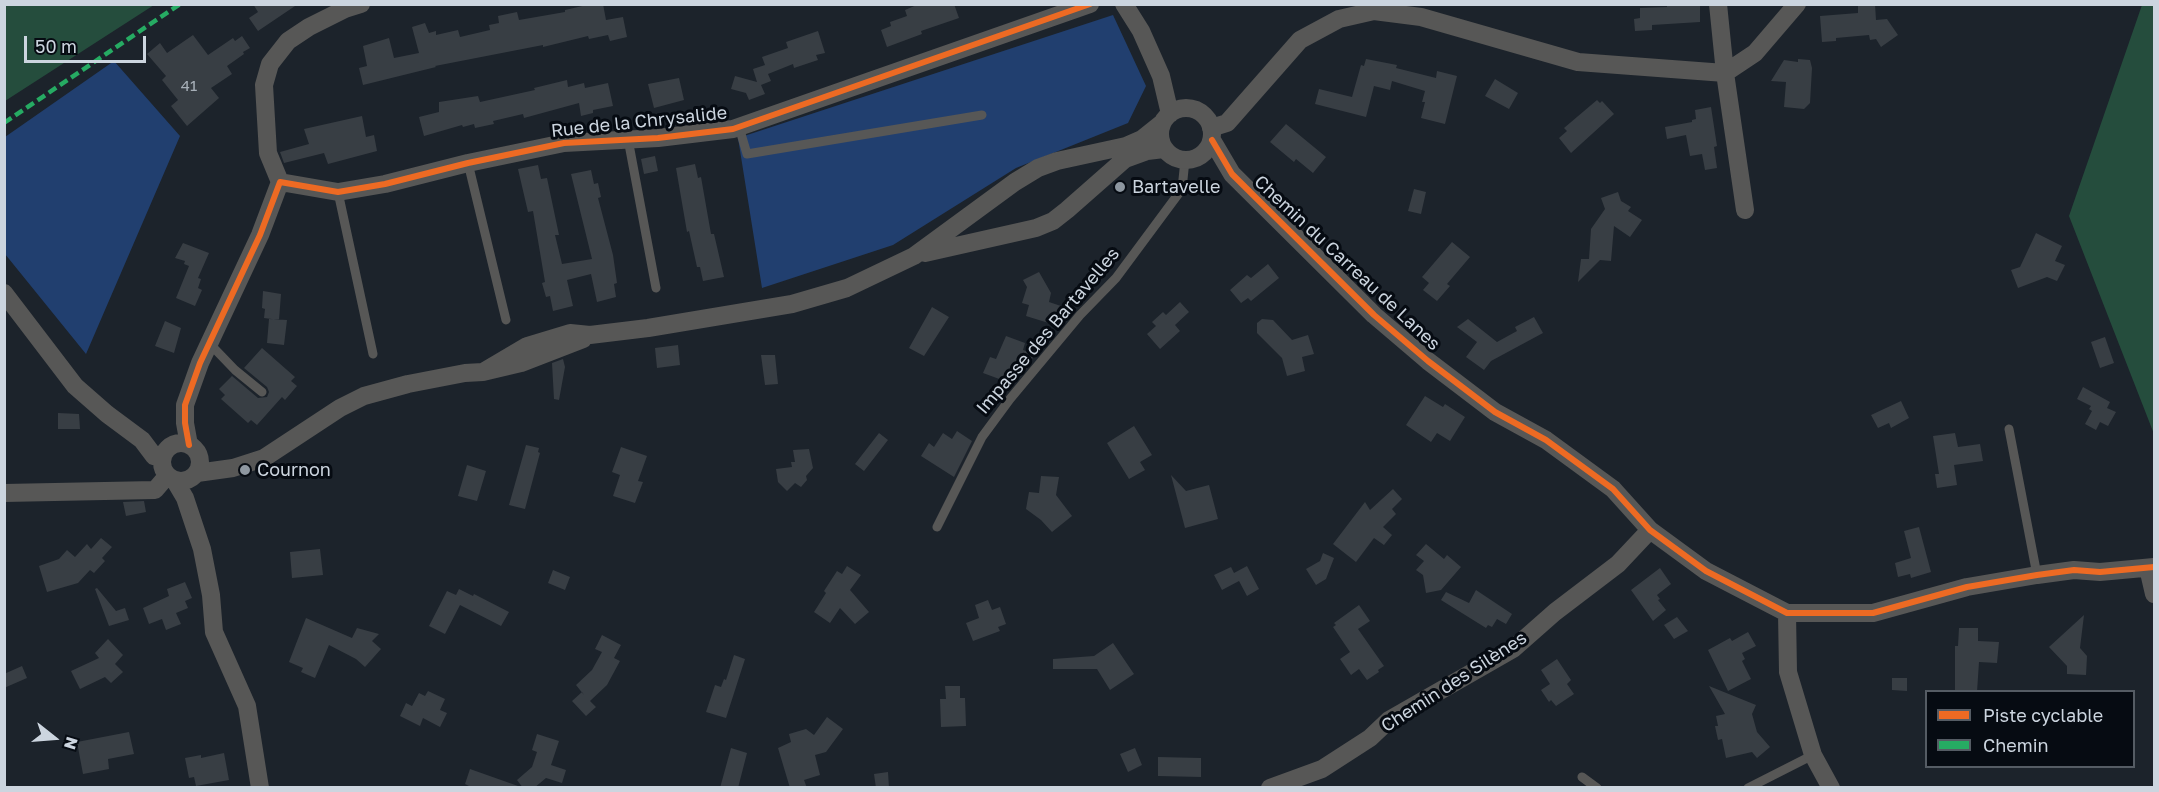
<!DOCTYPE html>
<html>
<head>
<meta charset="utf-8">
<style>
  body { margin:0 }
  #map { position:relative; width:2159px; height:792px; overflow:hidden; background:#1c232b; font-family:"Golos Text",sans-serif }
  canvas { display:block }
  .frame { position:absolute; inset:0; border:6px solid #ccd5df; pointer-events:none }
  .legend { position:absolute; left:1925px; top:690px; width:210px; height:78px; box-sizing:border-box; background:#060b12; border:2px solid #555c64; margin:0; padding:8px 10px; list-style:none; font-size:18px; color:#ccd5df }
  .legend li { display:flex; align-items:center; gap:12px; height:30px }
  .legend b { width:30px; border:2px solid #555c64 }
  .north { position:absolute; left:24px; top:708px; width:60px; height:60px; -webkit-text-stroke:4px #060b12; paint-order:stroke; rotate:107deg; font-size:16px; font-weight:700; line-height:24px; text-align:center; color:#ccd5df }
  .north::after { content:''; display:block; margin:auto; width:21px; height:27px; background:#ccd5df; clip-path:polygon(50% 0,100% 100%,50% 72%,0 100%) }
  .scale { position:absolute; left:24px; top:36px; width:122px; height:27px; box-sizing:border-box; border:3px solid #ccd5df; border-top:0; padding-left:8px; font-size:18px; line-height:21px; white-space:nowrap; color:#ccd5df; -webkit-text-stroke:4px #060b12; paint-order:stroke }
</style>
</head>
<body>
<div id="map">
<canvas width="2159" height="792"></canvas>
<div class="frame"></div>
<ul class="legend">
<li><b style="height:8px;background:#ed6a23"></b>Piste cyclable</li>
<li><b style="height:8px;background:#26ab63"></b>Chemin</li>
</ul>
<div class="north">N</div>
<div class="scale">50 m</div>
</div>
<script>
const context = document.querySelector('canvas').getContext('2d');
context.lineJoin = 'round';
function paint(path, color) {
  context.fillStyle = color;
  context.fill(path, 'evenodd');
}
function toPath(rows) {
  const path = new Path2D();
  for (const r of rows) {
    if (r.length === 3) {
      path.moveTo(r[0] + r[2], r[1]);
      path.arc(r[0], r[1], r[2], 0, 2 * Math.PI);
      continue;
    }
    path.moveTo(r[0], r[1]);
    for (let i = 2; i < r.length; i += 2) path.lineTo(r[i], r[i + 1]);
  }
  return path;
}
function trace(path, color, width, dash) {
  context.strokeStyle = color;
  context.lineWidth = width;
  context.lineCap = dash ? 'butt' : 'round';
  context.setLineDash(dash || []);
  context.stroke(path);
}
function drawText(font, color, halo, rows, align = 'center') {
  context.font = font + ' "Golos Text",sans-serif';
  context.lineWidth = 6;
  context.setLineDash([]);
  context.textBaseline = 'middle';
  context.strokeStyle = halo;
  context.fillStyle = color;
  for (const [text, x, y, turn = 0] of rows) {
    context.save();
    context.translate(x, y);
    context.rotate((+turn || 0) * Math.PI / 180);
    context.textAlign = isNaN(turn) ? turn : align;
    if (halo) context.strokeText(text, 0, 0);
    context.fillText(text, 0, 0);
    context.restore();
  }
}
paint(toPath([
  [5,4,154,4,154,5,5,101],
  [2142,5,2154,5,2154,434,2069,216]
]), '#254d3d');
paint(toPath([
  [1113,15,1146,86,1128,123,1016,168,893,245,762,288,738,138],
  [114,61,180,136,86,354,5,254,5,137]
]), '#213f6f');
paint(toPath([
  [253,4,298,4,258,31,249,18,258,12],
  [591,4,603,4,606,20,623,17,627,37,610,41,608,35,589,39,588,36,543,47,543,45,435,66,436,67,363,85,359,68,367,66,363,46,389,38,394,58,419,53,412,27,425,23,429,33,436,31,436,35,458,30,460,37,490,30,489,25,499,23,498,16,517,12,519,20,565,12,565,10],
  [919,4,954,4,959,18,921,31,922,34,887,47,881,30,891,26,890,22,907,16,905,10],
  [1667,4,1700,5,1700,22,1652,25,1652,30,1635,31,1634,19,1640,18,1640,8,1667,7],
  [1858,4,1875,4,1876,20,1887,19,1898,35,1881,47,1876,39,1870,40,1869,35,1836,38,1836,41,1822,42,1820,16,1858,13],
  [818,31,825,53,816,55,818,60,794,68,793,64,768,74,771,81,761,85,765,94,749,100,746,93,731,89,735,76,757,82,753,69,765,65,762,57,788,48,786,42],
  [193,35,208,55,233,38,235,41,242,36,250,48,243,52,244,54,227,66,232,74,211,88,219,98,187,126,171,106,178,100,162,80,166,76,147,54,160,43,167,53],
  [1366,59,1397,65,1396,68,1436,78,1437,71,1457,76,1445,124,1421,118,1425,102,1422,102,1425,91,1392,81,1390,90,1374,86,1366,117,1315,104,1319,89,1352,97,1361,65,1364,66],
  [1798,59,1810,60,1812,68,1810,103,1804,109,1784,107,1786,82,1771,81,1784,60,1798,62],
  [679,78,684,100,654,108,648,84],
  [1495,79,1518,93,1509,109,1485,96],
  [567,80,568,87,584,83,585,88,608,83,613,106,593,110,593,113,581,116,579,103,524,118,523,114,493,121,494,124,475,128,474,124,463,127,462,125,424,136,419,117,439,112,439,102,478,96,480,102,535,90,534,88],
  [1597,100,1600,103,1602,101,1614,114,1571,153,1559,138,1567,131,1564,128],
  [1711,107,1717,146,1714,147,1717,168,1705,170,1702,154,1690,156,1686,135,1667,139,1665,127,1692,122,1692,120,1696,119,1695,110],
  [362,116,366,137,374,135,377,151,328,164,324,153,284,163,280,152,309,144,304,129],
  [1286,124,1326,157,1313,173,1296,159,1294,162,1270,142],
  [655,156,658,171,644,174,641,159],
  [695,164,698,178,701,177,711,234,714,234,724,277,703,281,700,267,697,267,689,231,687,232,676,168],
  [538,165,541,179,547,178,559,235,555,235,562,264,592,259,571,174,591,170,594,184,598,183,601,197,598,198,613,255,617,283,614,284,616,297,597,302,591,274,567,280,573,306,553,311,550,296,546,297,542,283,545,282,533,211,528,212,518,169],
  [1414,189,1426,192,1421,214,1408,211],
  [1618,192,1621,201,1631,207,1628,211,1642,220,1630,237,1614,226,1611,261,1600,260,1578,282,1581,259,1589,259,1591,229,1605,209,1601,198],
  [2036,233,2062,246,2055,261,2065,265,2057,281,2047,277,2018,288,2011,270,2020,267],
  [1452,242,1470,257,1447,284,1450,286,1437,301,1423,290,1429,283,1422,277],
  [183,243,209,253,198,278,201,279,198,288,202,290,195,306,176,298,189,266,184,264,185,261,175,258],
  [1268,264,1279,278,1251,301,1248,298,1241,303,1230,290,1247,275,1251,278],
  [1039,272,1051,293,1049,302,1061,306,1055,325,1026,316,1029,305,1022,303,1027,287,1023,280],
  [263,291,281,294,279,320,264,318,265,309,262,308],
  [1180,302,1189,312,1175,325,1180,331,1160,349,1147,334,1156,326,1152,322,1163,312,1166,315],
  [932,307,949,317,924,356,909,348],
  [1534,317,1543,333,1491,361,1484,370,1466,357,1477,342,1457,327,1468,319,1497,342,1517,331,1515,327],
  [269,319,287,320,284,345,267,343],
  [1262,319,1273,320,1292,340,1308,335,1314,354,1302,357,1305,371,1287,376,1282,358,1257,333,1257,323],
  [165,321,181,328,174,353,155,346],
  [1006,336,1025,343,1023,350,1034,354,1030,365,1023,372,1017,370,1005,373,1002,380,983,373,990,357,996,359],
  [2105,337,2114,363,2100,368,2091,342],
  [678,345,680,365,657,368,655,348],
  [262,348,295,377,291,381,297,386,285,400,282,397,257,425,251,420,248,423,221,399,225,395,219,389,232,376,258,398,267,397,269,392,267,387,244,368],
  [761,355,775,355,778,384,765,385],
  [563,359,565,367,559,400,554,399,552,363],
  [2083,387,2110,402,2107,408,2116,412,2108,426,2100,422,2096,430,2085,424,2092,411,2089,409,2091,406,2077,399],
  [1425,396,1443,407,1445,404,1465,417,1450,441,1437,433,1431,442,1406,425],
  [1901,401,1909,418,1891,428,1889,423,1878,428,1871,415],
  [58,413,79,414,80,429,58,429],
  [1134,426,1152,455,1140,462,1145,470,1129,479,1107,443],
  [957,431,972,441,954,477,921,456,929,443,934,447,943,433,952,439],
  [879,433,888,440,864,471,855,464],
  [1955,433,1958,447,1980,444,1983,461,1954,465,1957,485,1937,488,1935,474,1939,474,1933,436],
  [526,445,539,448,538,452,540,453,525,509,509,505],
  [621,447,647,456,638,481,643,482,635,503,613,496,620,475,612,472],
  [809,449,813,468,806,476,807,480,801,487,795,483,787,491,778,482,776,469,792,467,791,462,795,462,793,450],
  [467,465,486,471,477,501,458,496],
  [1171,475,1186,491,1209,485,1218,519,1185,528],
  [1041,476,1059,477,1056,495,1072,516,1052,532,1041,520,1026,509,1029,492,1039,493],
  [1393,489,1402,499,1392,509,1396,514,1383,527,1392,535,1384,545,1374,538,1356,562,1333,544,1365,502,1370,510],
  [144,501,146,512,126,516,123,502],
  [1919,527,1931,572,1911,578,1910,574,1898,577,1895,563,1911,558,1904,531],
  [101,538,112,547,102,558,105,561,94,573,90,570,78,583,47,592,39,566,59,559,67,550,75,557,87,544,91,549],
  [1426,544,1444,559,1447,555,1461,567,1441,590,1426,593,1423,575,1416,570,1424,561,1416,555],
  [320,549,323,575,292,578,290,552],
  [1323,553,1334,558,1326,579,1316,585,1306,569,1320,561],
  [847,566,861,575,850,590,869,612,855,624,840,608,830,623,814,612,826,593,824,591,837,571,842,574],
  [1247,566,1259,589,1247,596,1239,581,1222,590,1214,575,1231,567,1234,573],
  [1660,568,1671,584,1657,595,1660,599,1658,600,1666,610,1653,621,1631,590],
  [553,570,570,577,565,590,548,583],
  [185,582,192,598,185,601,188,608,176,613,181,624,166,630,162,619,149,624,143,608,169,596,167,589],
  [97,588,116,611,125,608,129,620,109,626,95,589],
  [459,589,473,596,474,594,509,612,501,626,460,605,445,634,429,626,447,591,456,595],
  [1476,590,1512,614,1506,624,1497,619,1492,627,1488,625,1486,628,1441,600,1446,592,1469,603],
  [988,600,992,610,1000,607,1006,624,998,627,1000,631,973,641,966,623,979,618,975,605],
  [1359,605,1370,621,1358,629,1384,666,1378,670,1379,672,1367,680,1359,669,1351,675,1340,659,1350,652,1333,627,1336,625,1334,623],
  [2084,615,2080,648,2087,656,2086,675,2067,674,2067,666,2049,647],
  [1677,617,1688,631,1674,639,1664,625],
  [306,618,352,638,357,628,379,634,372,641,381,649,365,667,356,659,329,645,315,678,301,672,303,668,289,662],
  [1959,628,1978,628,1978,641,1999,642,1997,663,1979,662,1977,692,1955,692,1955,646,1958,646],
  [1748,632,1756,646,1742,653,1745,659,1742,661,1751,679,1728,691,1708,650,1730,638,1732,641],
  [602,635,621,645,614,658,620,661,607,685,590,701,596,707,586,716,572,701,582,692,584,695,576,685,592,670,602,652,595,649],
  [108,639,123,655,115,664,123,672,111,683,105,677,80,689,71,671,99,658,95,653],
  [1113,643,1134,674,1110,690,1097,669,1053,669,1053,659,1094,656],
  [734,655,745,659,726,718,706,712,715,685,721,687,724,679,726,680],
  [1557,659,1571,680,1567,684,1574,694,1556,706,1551,700,1549,702,1541,690,1550,684,1541,670],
  [22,666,27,678,4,688,4,674],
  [1892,678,1907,678,1907,691,1892,690],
  [945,686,960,686,960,698,965,698,966,726,941,727,940,699,946,699],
  [1709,686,1756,705,1752,714,1757,732,1770,747,1757,758,1752,752,1726,758,1722,739,1718,740,1715,726,1718,726,1716,716,1725,714],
  [428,691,445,699,440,710,447,713,440,727,423,718,420,726,400,716,406,703,412,706,419,693,425,696],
  [827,717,843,729,826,752,815,755,820,775,804,780,807,788,790,788,778,748,791,742,789,734,806,729,814,735],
  [129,732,134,754,108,759,109,769,83,774,77,742],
  [537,734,559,741,551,765,566,770,562,783,546,778,534,788,523,788,517,780,532,767,537,752,532,750],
  [731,748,747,753,738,788,720,788],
  [1135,748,1142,765,1128,772,1120,754],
  [224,753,229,780,196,786,194,777,189,778,185,758,201,755,201,758],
  [1158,757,1201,758,1201,777,1158,776],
  [470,769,518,786,518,788,473,788,465,784],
  [888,772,889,788,876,788,874,774]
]), '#383e44');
trace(toPath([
  [739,127,747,154,982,115],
  [628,139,656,288],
  [468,163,506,320],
  [338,192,373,354],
  [210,344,235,370,262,392],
  [2009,429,2037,575],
  [937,527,982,437,1010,399,1080,315,1116,278,1182,189,1185,160],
  [1582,777,1597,788],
  [1748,788,1813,755]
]), '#575756', 9);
trace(toPath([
  [1124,4,1141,31,1161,76,1170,114],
  [1718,4,1725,73,1745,210],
  [1186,134,26],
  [1211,128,1227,123,1300,40,1339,19,1374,11,1421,17,1578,62,1725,73,1755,53,1797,4],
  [1212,140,1232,174,1374,315,1428,361,1495,412,1546,440,1613,489,1650,530,1706,571,1787,613,1873,613,1967,587,2037,575,2074,570,2100,572,2154,567],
  [280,182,268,153,264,85,270,64,288,41,309,27,345,9,361,4],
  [925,253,1036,228,1053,221,1067,210,1125,159,1147,151,1164,149],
  [4,293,75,386,107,414,142,440,154,456,161,458],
  [483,372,527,346,570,333,590,335,648,328,792,304,847,288,914,256,1015,182,1038,168,1057,161,1126,146,1142,139,1162,123],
  [181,462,19],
  [189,445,185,423,185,405,200,363,260,235,280,182,338,192,385,184,468,163,564,143,658,138,733,129,1090,4],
  [197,473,233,468,264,458,340,408,364,396,408,384,465,373,483,372,521,363,583,339],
  [175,481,185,498,202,549,211,595,214,632,247,706,260,788],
  [4,493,155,490,167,476],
  [2148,568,2154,594],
  [1787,613,1788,672,1813,755,1831,788],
  [1270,788,1322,769,1370,738,1389,720,1513,649,1555,612,1618,564,1650,530]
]), '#575756', 18);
trace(toPath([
  [4,123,180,4]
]), '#26ab63', 4.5, [9, 4.5]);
trace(toPath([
  [1212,140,1232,174,1374,315,1428,361,1495,412,1546,440,1613,489,1650,530,1706,571,1787,613,1873,613,1967,587,2037,575,2074,570,2100,572,2154,567],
  [189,445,185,423,185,405,200,363,260,235,280,182,338,192,385,184,468,163,564,143,658,138,733,129,1090,4]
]), '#ed6a23', 6);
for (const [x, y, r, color] of [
  [1120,187,6,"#8e97a0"],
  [245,470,6,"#8e97a0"]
]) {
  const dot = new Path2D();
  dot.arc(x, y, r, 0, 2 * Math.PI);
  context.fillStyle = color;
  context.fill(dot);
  trace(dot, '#060b12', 2);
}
drawText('15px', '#a7afb8', null, [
  ["41",189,86]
]);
drawText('18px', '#ccd5df', '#060b12', [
  ["Rue de la Chrysalide",639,122,-6],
  ["Chemin du Carreau de Lanes",1347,263,43],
  ["Impasse des Bartavelles",1048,331,-50],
  ["Chemin des Silènes",1454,682,-33]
]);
drawText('18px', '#ccd5df', '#060b12', [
  ["Bartavelle",1132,187],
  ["Cournon",257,470]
], 'left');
</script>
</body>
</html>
